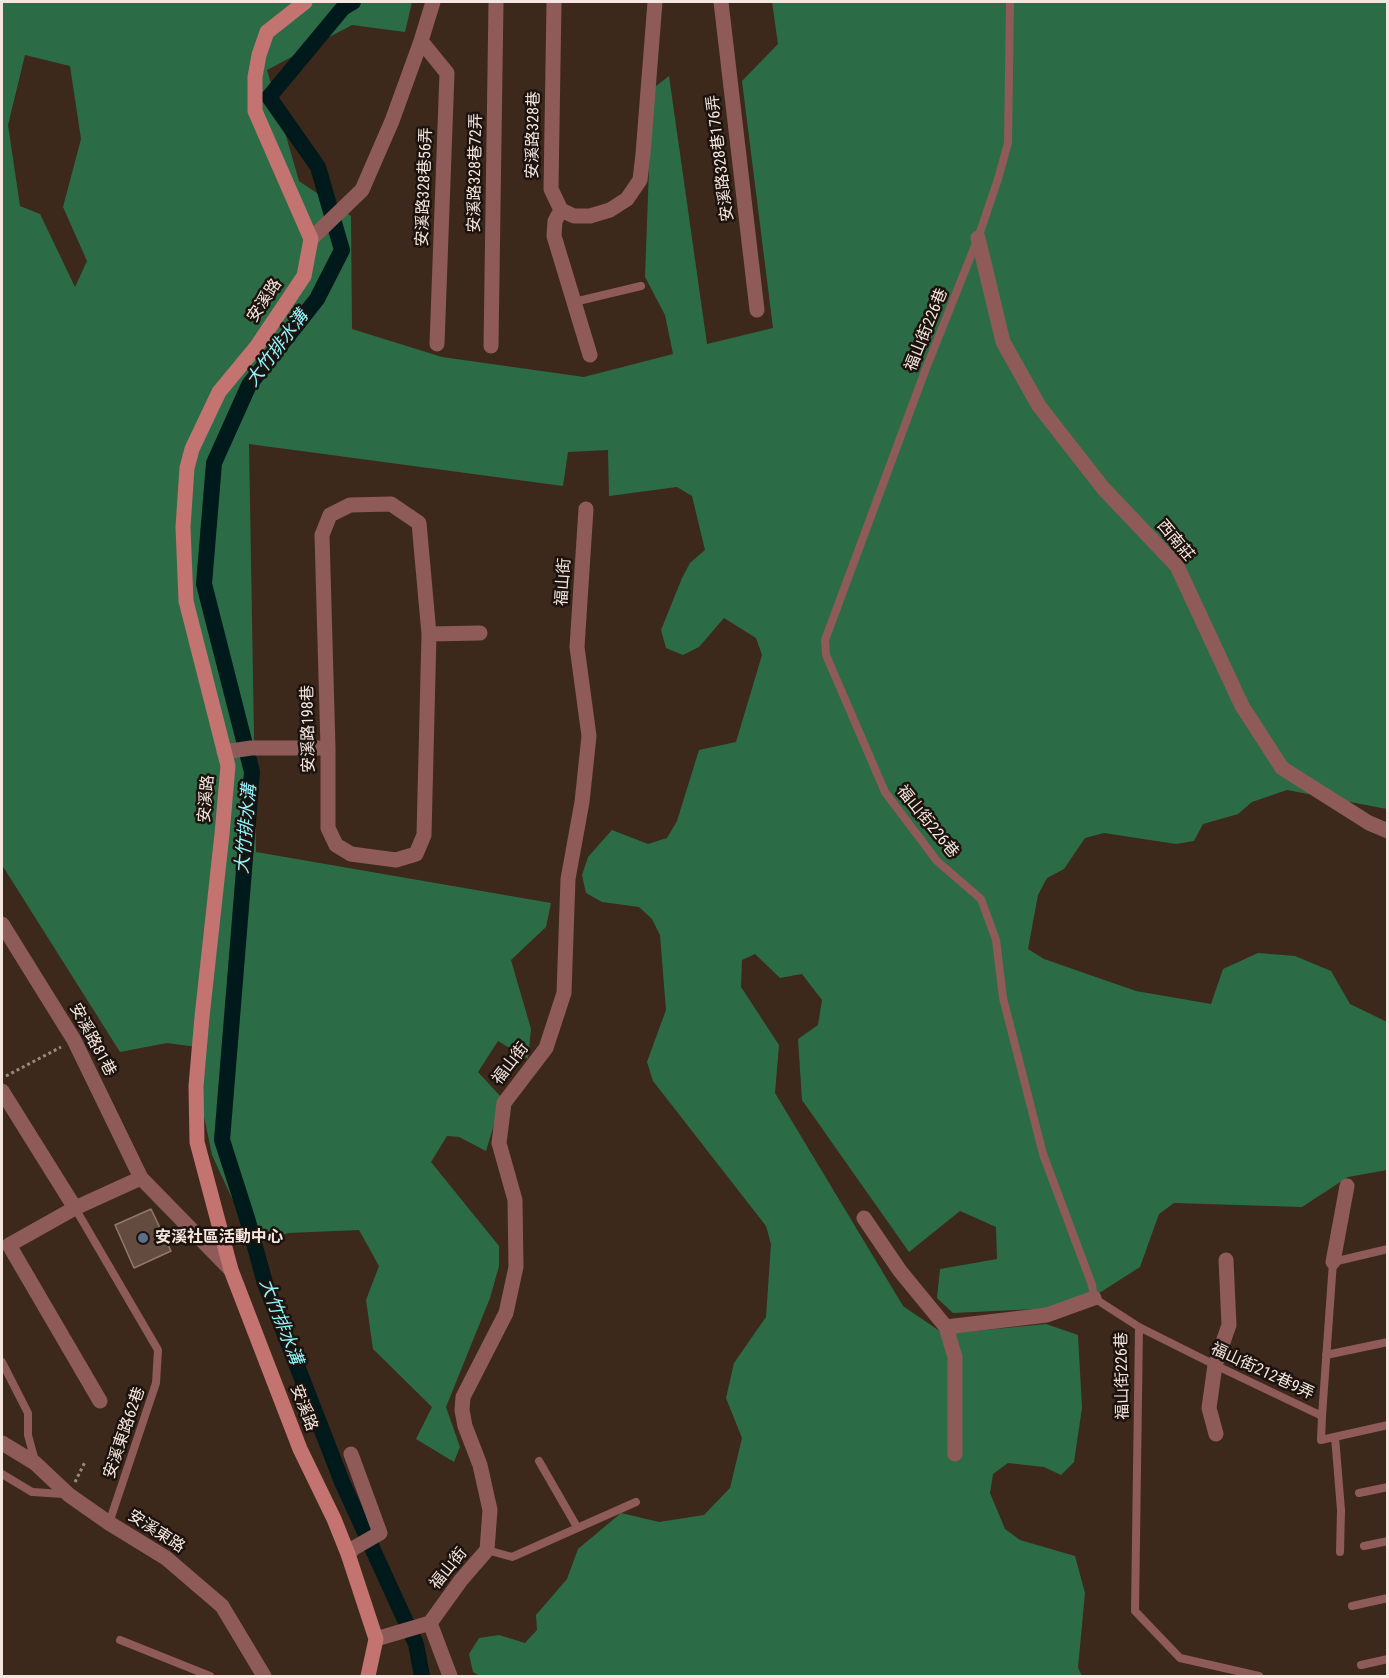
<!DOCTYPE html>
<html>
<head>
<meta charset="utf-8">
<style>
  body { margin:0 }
  #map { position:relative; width:1389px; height:1678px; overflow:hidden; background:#3d281c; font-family:"Roboto Condensed",sans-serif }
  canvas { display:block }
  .frame { position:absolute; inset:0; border:3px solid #f5e7df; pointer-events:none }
</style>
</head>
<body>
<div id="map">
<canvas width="1389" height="1678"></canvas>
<div class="frame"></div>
</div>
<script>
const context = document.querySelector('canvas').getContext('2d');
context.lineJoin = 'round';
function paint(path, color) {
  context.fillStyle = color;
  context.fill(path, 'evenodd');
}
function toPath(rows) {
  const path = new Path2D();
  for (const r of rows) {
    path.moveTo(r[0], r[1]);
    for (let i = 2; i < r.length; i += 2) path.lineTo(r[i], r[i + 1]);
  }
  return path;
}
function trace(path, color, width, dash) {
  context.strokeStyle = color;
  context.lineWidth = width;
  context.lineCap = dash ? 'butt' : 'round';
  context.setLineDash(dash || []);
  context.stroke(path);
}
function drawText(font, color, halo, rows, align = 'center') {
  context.font = font + ' "Roboto Condensed","Noto Sans TC",sans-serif';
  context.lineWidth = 5;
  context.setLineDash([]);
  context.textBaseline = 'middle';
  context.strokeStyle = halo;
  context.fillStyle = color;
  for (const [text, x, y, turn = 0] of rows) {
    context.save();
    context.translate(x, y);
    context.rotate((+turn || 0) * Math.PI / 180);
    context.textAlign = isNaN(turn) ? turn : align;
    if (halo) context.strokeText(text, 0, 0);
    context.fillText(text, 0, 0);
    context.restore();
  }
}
paint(toPath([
  [2,2,412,2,405,32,352,25,267,70,299,181,351,216,352,329,442,357,584,377,673,354,665,315,645,277,652,89,669,76,707,344,773,328,742,81,778,44,772,2,1387,2,1387,809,1287,790,1252,802,1238,814,1203,824,1194,841,1176,844,1104,833,1085,838,1064,869,1047,878,1038,895,1028,949,1044,959,1136,991,1211,1004,1223,969,1258,953,1295,956,1331,971,1350,1004,1387,1022,1387,1170,1348,1177,1302,1207,1174,1203,1159,1214,1140,1267,1093,1297,1056,1308,953,1313,937,1298,940,1269,997,1259,996,1227,960,1211,909,1252,802,1100,798,1039,818,1025,822,1000,802,974,780,978,755,954,742,960,741,987,779,1045,775,1093,903,1306,944,1334,1046,1324,1078,1335,1082,1408,1074,1462,1061,1475,1044,1467,1008,1463,993,1474,990,1493,1005,1529,1020,1540,1075,1556,1085,1593,1078,1668,1082,1676,480,1676,473,1672,469,1654,479,1638,499,1635,525,1643,537,1630,536,1615,567,1579,578,1549,621,1513,659,1522,704,1515,730,1488,742,1438,726,1398,734,1363,766,1317,771,1244,766,1226,653,1081,647,1062,666,1010,660,935,652,919,639,907,602,902,586,893,582,875,588,857,612,830,648,844,667,838,677,821,699,750,736,742,762,655,756,638,724,618,699,647,683,655,666,648,661,630,682,578,690,563,705,550,692,496,677,487,609,496,608,450,568,452,563,486,249,444,256,852,551,903,546,927,511,960,531,1029,528,1059,498,1041,478,1072,502,1098,486,1151,459,1137,447,1136,431,1162,499,1246,499,1266,490,1298,446,1407,460,1447,454,1462,416,1439,432,1407,373,1349,366,1300,379,1266,359,1230,288,1233,254,1246,212,1155,201,1102,197,1047,167,1043,120,1052,2,865],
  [25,55,70,66,81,139,63,207,87,261,75,287,40,214,20,206,8,125]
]), '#2b6c47');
trace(toPath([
  [353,2,343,8,269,97,318,167,342,250,317,299,249,385,214,463,204,584,252,772,222,1140,247,1218,265,1283,342,1482,416,1644,422,1676]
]), '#00191b', 16);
const building = toPath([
  [151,1209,171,1251,134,1268,115,1225,151,1209]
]);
paint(building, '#634c3f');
trace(building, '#93796b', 1.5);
trace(toPath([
  [6,1076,61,1047],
  [75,1482,85,1462]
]), '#9b897f', 3, [3, 3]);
trace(toPath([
  [1010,2,1008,143,998,179,978,238,925,371,825,640,826,655,885,792,937,861,981,899,996,940,1003,998,1043,1154,1092,1285,1094,1298,1139,1327,1215,1365,1322,1416,1321,1440,1388,1425],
  [574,302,641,286],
  [75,1208,158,1350,156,1383,109,1523],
  [1139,1327,1135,1611,1180,1658,1259,1676],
  [1326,1355,1388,1342],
  [2,1362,28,1413,28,1435,35,1461],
  [1322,1416,1333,1262,1388,1249],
  [1335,1437,1341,1510,1340,1552],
  [539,1461,577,1527],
  [2,1474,32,1492,64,1494],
  [1359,1493,1388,1487],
  [1364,1546,1388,1541],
  [487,1550,512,1557,636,1502],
  [1352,1606,1388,1598],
  [120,1640,210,1676],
  [1361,1665,1388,1659]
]), '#8e5b58', 8);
trace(toPath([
  [554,2,551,189,561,210,574,216,590,216,610,210,627,199,640,180,643,154,655,2],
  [721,2,757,310],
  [421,41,447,73,437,344],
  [561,210,555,221,554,236,590,355],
  [978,238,1003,342,1039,406,1103,488,1177,566,1242,706,1282,768,1369,823,1388,831],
  [311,239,362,190,392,121,421,41,433,2],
  [491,346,496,2],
  [429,634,424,835,416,854,396,860,351,854,336,845,328,828,328,748,322,535,330,515,350,505,391,504,419,523,429,634,480,633],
  [224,752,251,748,328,748],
  [2,924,74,1040,141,1178,231,1270],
  [2,1091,75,1208,141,1178],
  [75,1208,9,1245,100,1401],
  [864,1218,900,1271,946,1327,1047,1315,1094,1298],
  [1333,1262,1347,1186],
  [946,1327,955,1357,955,1454],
  [1216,1434,1209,1408,1215,1365,1229,1325,1226,1260],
  [2,1443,35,1463,69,1495,109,1523,166,1558,222,1606,264,1676],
  [348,1554,354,1548,380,1533,351,1454],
  [430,1623,461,1580,487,1550,490,1510,480,1465,465,1426,462,1410,463,1397,506,1313,516,1267,515,1200,499,1143,504,1103,546,1048,564,993,568,879,582,802,589,736,577,647,586,509],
  [430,1623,450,1676],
  [376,1639,430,1623]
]), '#8e5b58', 15);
trace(toPath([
  [305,2,267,32,259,55,255,77,255,111,311,239,304,276,257,346,219,392,192,449,187,468,183,527,186,601,228,766,222,834,202,1017,196,1086,197,1142,231,1270,300,1449,334,1519,348,1554,376,1639,368,1676]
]), '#c37370', 15);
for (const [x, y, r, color] of [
  [143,1238,6,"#5c6f8a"]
]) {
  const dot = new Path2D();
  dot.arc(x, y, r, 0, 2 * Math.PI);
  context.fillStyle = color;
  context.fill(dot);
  trace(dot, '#1d130e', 2);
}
drawText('16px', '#f5e7df', '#1d130e', [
  ["安溪路328巷",534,135,-89],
  ["安溪路328巷176弄",721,158,-97],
  ["安溪路328巷72弄",476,173,-89],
  ["安溪路328巷56弄",425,187,-88],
  ["安溪路",265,301,-56],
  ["福山街226巷",927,330,-68],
  ["西南莊",1175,541,50],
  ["福山街",564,582,-86],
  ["安溪路198巷",309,729,-91],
  ["安溪路",207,799,-85],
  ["福山街226巷",927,822,51],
  ["安溪路81巷",92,1040,62],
  ["福山街",511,1064,-52],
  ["福山街212巷9弄",1262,1372,25],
  ["福山街226巷",1123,1376,-91],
  ["安溪路",303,1408,69],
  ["安溪東路62巷",125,1433,-71],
  ["安溪東路",156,1532,33],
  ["福山街",449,1569,-51]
]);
drawText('bold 16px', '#f5e7df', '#1d130e', [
  ["安溪社區活動中心",155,1238]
], 'left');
drawText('italic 18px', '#90f5fd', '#1d130e', [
  ["大竹排水溝",278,349,-53],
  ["大竹排水溝",247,829,-85],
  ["大竹排水溝",280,1322,69]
]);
</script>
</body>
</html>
